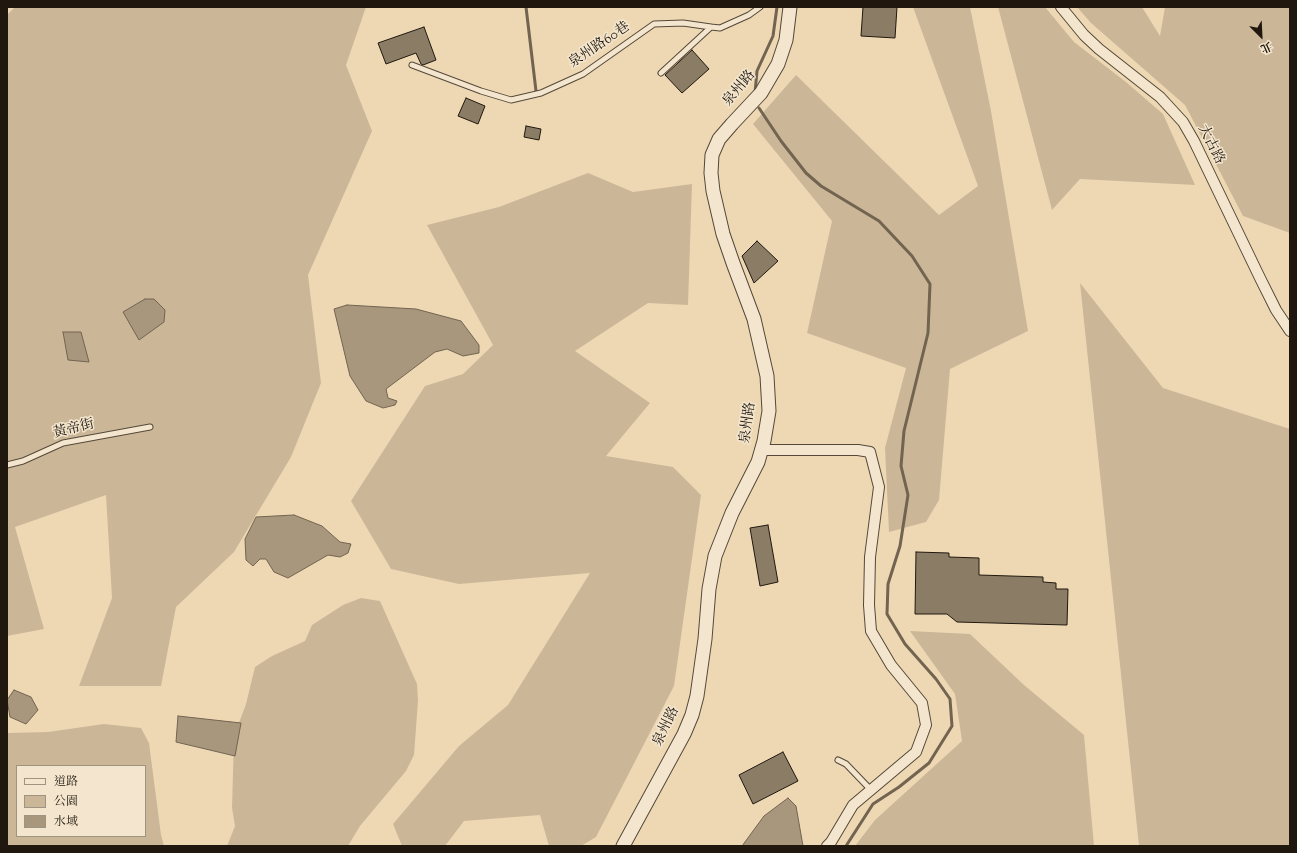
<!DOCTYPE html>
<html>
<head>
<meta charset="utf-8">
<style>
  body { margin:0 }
  #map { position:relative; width:1297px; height:853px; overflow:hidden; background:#eed8b4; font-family:"Sorts Mill Goudy","Noto Serif TC",serif }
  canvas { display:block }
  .frame { position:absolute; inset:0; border:8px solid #20180f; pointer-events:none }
  .legend { position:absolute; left:16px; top:765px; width:130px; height:72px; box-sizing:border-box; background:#f4e6ce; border:1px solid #9f9482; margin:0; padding:5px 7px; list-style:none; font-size:12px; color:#20180f }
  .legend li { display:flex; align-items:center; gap:8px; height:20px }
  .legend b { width:20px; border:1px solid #9f9482 }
  .north { position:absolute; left:1241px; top:16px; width:40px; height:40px; -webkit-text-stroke:3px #f4e6ce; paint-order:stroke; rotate:156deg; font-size:11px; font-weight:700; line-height:16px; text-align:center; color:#20180f }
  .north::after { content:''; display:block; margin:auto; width:14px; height:18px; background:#20180f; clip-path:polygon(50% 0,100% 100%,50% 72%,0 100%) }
</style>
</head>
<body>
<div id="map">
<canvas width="1297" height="853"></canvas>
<div class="frame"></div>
<ul class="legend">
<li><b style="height:5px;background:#f4e6ce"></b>道路</li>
<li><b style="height:11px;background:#cbb798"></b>公園</li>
<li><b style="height:11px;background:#a8977c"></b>水域</li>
</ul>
<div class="north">北</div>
</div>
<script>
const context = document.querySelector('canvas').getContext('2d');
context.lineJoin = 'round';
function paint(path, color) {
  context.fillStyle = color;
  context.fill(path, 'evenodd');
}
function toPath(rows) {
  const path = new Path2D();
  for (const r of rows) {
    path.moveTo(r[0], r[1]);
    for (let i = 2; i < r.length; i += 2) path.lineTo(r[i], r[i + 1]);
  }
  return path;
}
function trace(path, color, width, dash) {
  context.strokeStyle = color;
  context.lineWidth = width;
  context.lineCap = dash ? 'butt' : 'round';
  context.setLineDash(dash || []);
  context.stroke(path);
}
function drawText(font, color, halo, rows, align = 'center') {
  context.font = font + ' "Sorts Mill Goudy","Noto Serif TC",serif';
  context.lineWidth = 3;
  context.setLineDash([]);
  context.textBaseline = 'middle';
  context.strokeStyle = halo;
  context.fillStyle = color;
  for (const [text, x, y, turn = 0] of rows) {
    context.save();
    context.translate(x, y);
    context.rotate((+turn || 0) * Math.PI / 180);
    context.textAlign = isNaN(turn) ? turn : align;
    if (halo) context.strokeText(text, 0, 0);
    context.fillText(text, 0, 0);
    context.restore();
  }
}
paint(toPath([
  [15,7,366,7,346,65,372,131,308,275,321,383,291,457,234,552,176,607,161,686,79,686,112,598,106,495,15,527,44,629,7,636,7,15],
  [913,7,970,7,991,111,1028,331,950,369,939,500,926,522,889,532,885,448,906,368,807,333,832,221,753,124,796,75,939,215,978,186],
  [998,7,1045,7,1074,42,1126,82,1163,114,1195,185,1080,179,1052,210],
  [1077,7,1142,7,1160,36,1165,7,1290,7,1290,233,1243,216,1185,105,1091,23],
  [588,173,633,192,692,184,688,305,648,303,575,351,650,403,606,456,673,467,701,495,674,686,596,837,581,846,549,846,540,815,464,821,445,846,402,846,393,824,459,746,508,705,590,573,459,584,391,569,351,501,425,386,463,374,493,345,427,225,499,207],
  [1080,283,1163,388,1290,429,1290,846,1139,846],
  [361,598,380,601,417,684,418,701,414,755,406,771,360,826,348,846,227,846,235,826,232,808,234,736,246,704,255,667,272,656,305,641,312,625,343,605],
  [910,631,970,634,1024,685,1084,735,1094,846,855,846,875,820,962,741,955,694],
  [104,724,141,728,149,743,161,835,164,846,7,846,7,733,48,732],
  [17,766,145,766,145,836,17,836]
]), '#cbb798');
const water = toPath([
  [145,299,154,299,165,310,164,322,139,340,123,312,145,299],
  [347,305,416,309,461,321,479,345,479,353,463,356,447,349,435,352,386,389,388,398,397,401,395,405,383,408,366,401,350,376,334,309,347,305],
  [63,332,81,332,89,362,68,360,63,332],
  [294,515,322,526,340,542,351,544,348,553,340,557,328,555,288,578,274,572,266,559,260,559,253,566,246,560,245,539,256,517,294,515],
  [14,690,31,697,38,710,26,724,10,717,7,700,14,690],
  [178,716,241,723,235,756,176,742,178,716],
  [788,798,796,806,803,846,742,846,764,816,788,798]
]);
paint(water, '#a8977c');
trace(water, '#726450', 1);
trace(toPath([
  [526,7,536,91],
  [755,93,757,71,773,36,777,7],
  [759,108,781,141,806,173,821,186,879,221,912,256,930,284,928,333,904,431,901,466,908,495,900,546,888,584,887,614,905,644,936,679,950,699,952,726,929,763,899,787,873,804,846,846]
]), '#726450', 3);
const building = toPath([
  [863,7,897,7,895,38,861,36,863,7],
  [424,27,436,60,423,65,421,64,416,53,386,64,378,43,424,27],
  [692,50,709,69,682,93,665,75,692,50],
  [466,98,485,106,478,124,458,116,466,98],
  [526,126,541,129,539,140,524,137,526,126],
  [757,241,778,261,754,283,742,256,757,241],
  [768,525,778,582,760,586,750,528,768,525],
  [916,552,949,553,949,557,979,558,979,575,1043,577,1043,582,1056,583,1056,589,1068,589,1067,625,957,622,947,614,915,614,916,552],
  [783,752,798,781,753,804,739,775,783,752]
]);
paint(building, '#8b7c65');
trace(building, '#20180f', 1);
const service = toPath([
  [412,65,481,91,511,100,541,93,583,74,654,24,683,23,711,27],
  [661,73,711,27,720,28,749,15,760,7],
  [7,465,23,461,63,443,150,427],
  [838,760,846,764,871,790]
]);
const minor = toPath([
  [1061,7,1084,35,1099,49,1160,97,1183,122,1194,141,1260,278,1276,310,1290,331],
  [762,450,858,450,870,452,879,487,870,557,869,605,871,631,891,665,922,703,926,725,916,752,853,805,831,842,827,846]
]);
const tertiary = toPath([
  [623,846,684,734,692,715,697,696,705,639,709,589,715,556,732,513,758,462,764,441,769,411,767,376,754,319,733,263,723,234,713,191,711,173,712,155,719,139,732,124,761,93,778,64,786,40,790,7]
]);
trace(service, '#544838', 7);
trace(minor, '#544838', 12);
trace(tertiary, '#544838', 15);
trace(service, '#f4e6ce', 5);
trace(minor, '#f4e6ce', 10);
trace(tertiary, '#f4e6ce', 13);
drawText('14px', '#20180f', '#f4e6ce', [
  ["泉州路60巷",600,46,-34],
  ["泉州路",740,89,-50],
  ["大古路",1210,145,63],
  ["泉州路",749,423,-82],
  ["黃帝街",74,430,-14],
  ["泉州路",667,727,-64]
]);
</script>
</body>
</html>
